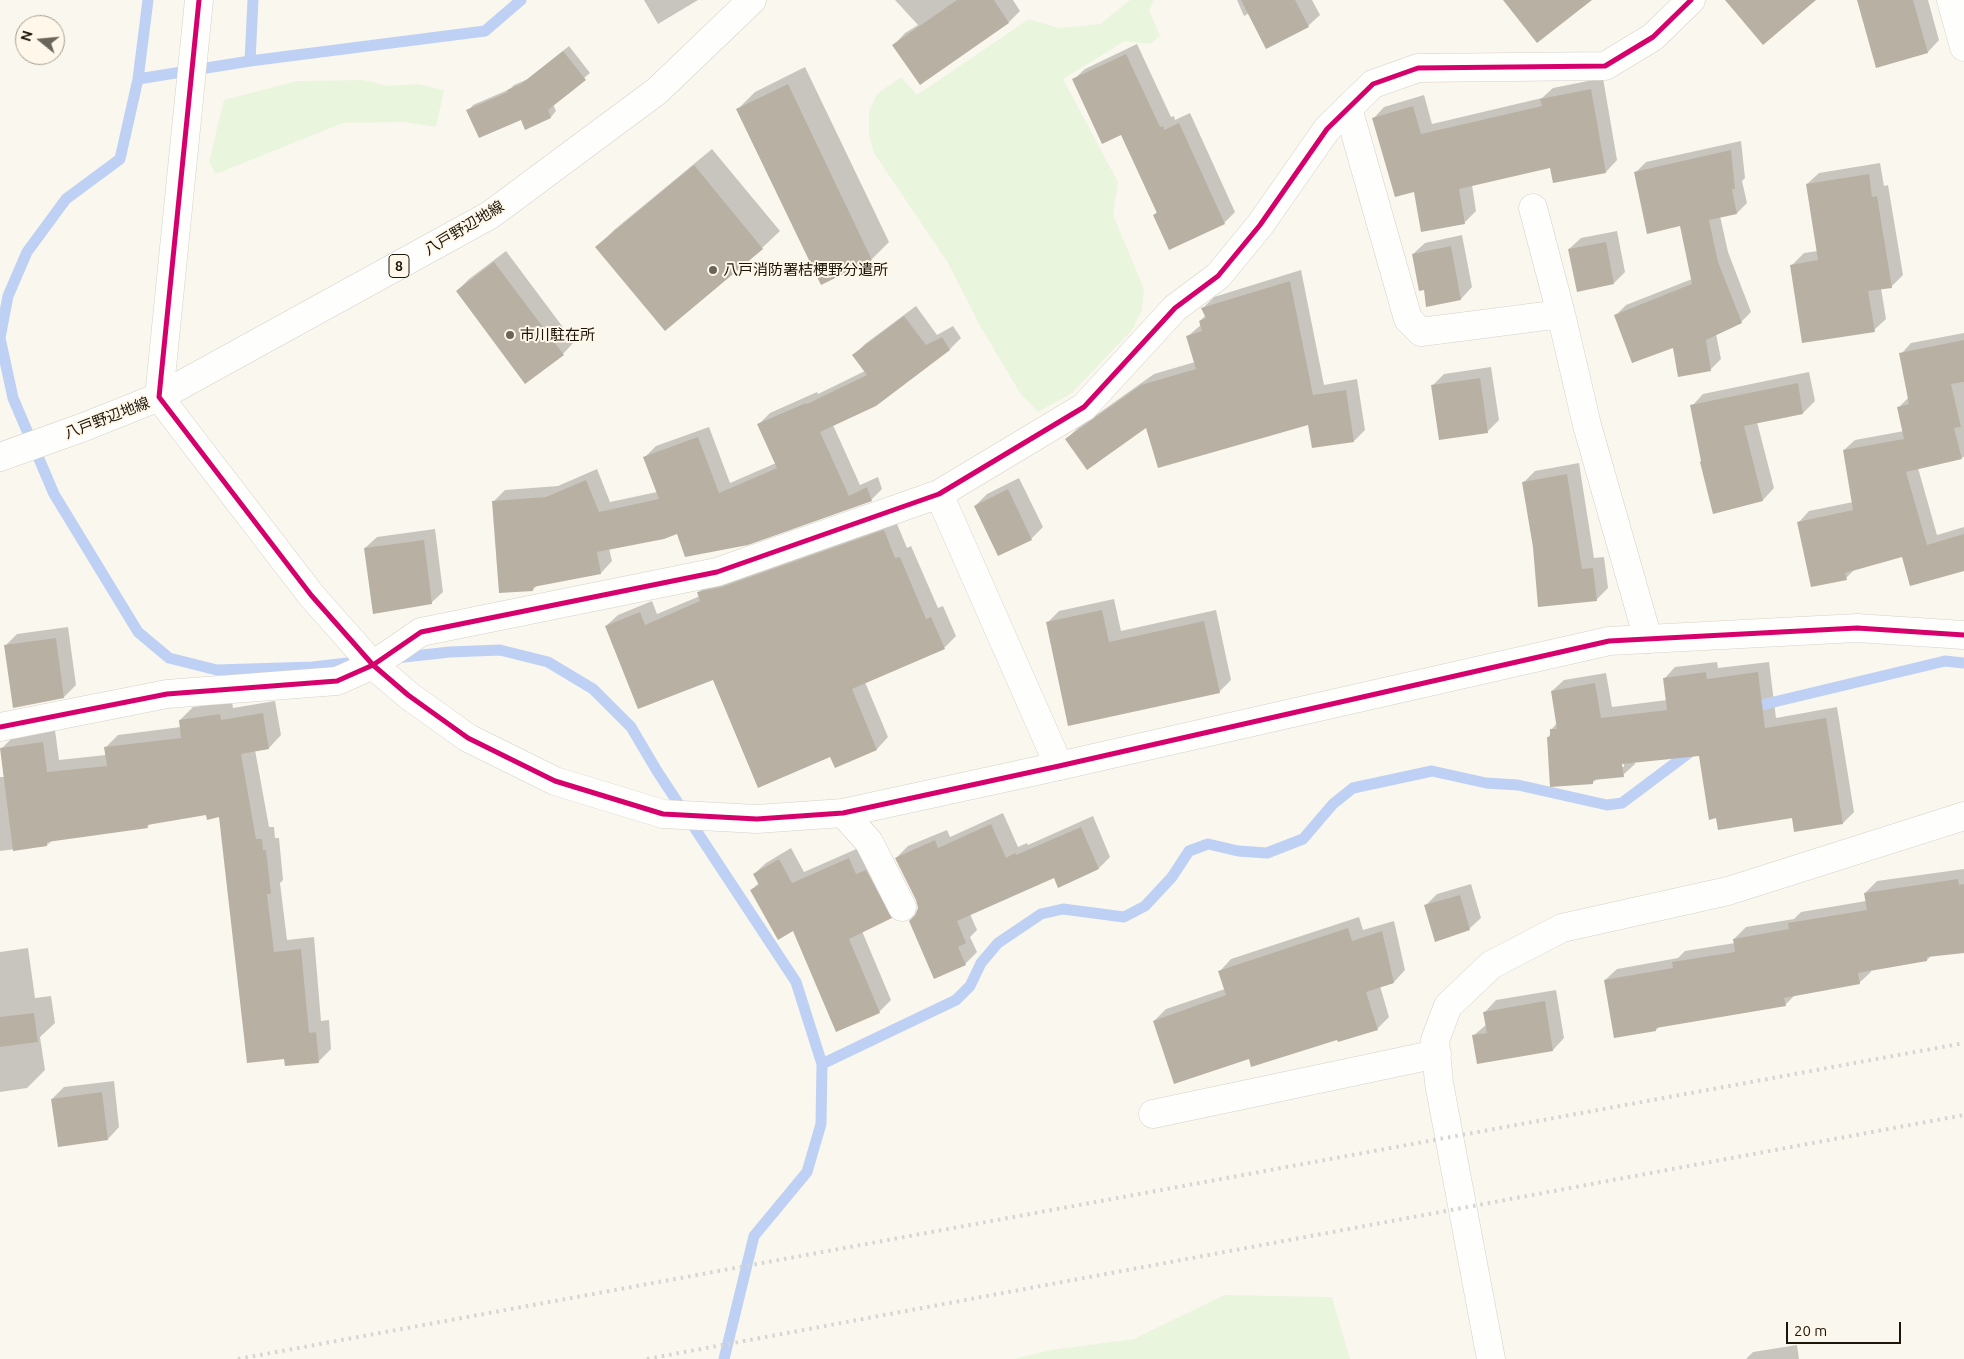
<!DOCTYPE html>
<html>
<head>
<meta charset="utf-8">
<style>
  body { margin:0 }
  #map { position:relative; width:1964px; height:1359px; overflow:hidden; background:#faf7ef; font-family:Ubuntu,sans-serif }
  canvas { display:block }
  .north { position:absolute; left:15px; top:15px; width:50px; height:50px; box-sizing:border-box; background:#fff8ea; border:1px solid #a49e90; border-radius:50%; rotate:287deg; font-size:14px; font-weight:700; line-height:20px; text-align:center; color:#1c160a }
  .north::after { content:''; display:block; margin:auto; width:18px; height:22px; background:#6a655a; clip-path:polygon(50% 0,100% 100%,50% 72%,0 100%) }
  .scale { position:absolute; left:1786px; top:1322px; width:115px; height:22px; box-sizing:border-box; border:2px solid #1c160a; border-top:0; padding-left:6px; font-size:15px; line-height:18px; white-space:nowrap; color:#1c160a; -webkit-text-stroke:4px #fff8ea; paint-order:stroke }
</style>
</head>
<body>
<div id="map">
<canvas width="1964" height="1359"></canvas>
<div class="north">N</div>
<div class="scale">20 m</div>
</div>
<script>
const context = document.querySelector('canvas').getContext('2d');
context.lineJoin = 'round';
function paint(path, color) {
  context.fillStyle = color;
  context.fill(path, 'evenodd');
}
function toPath(rows) {
  const path = new Path2D();
  for (const r of rows) {
    path.moveTo(r[0], r[1]);
    for (let i = 2; i < r.length; i += 2) path.lineTo(r[i], r[i + 1]);
  }
  return path;
}
function trace(path, color, width, dash) {
  context.strokeStyle = color;
  context.lineWidth = width;
  context.lineCap = dash ? 'butt' : 'round';
  context.setLineDash(dash || []);
  context.stroke(path);
}
function drawText(font, color, halo, rows, align = 'center') {
  context.font = font + ' Ubuntu,"Noto Sans JP",sans-serif';
  context.lineWidth = 4;
  context.setLineDash([]);
  context.textBaseline = 'middle';
  context.strokeStyle = halo;
  context.fillStyle = color;
  for (const [text, x, y, turn = 0] of rows) {
    context.save();
    context.translate(x, y);
    context.rotate((+turn || 0) * Math.PI / 180);
    context.textAlign = isNaN(turn) ? turn : align;
    if (halo) context.strokeText(text, 0, 0);
    context.fillText(text, 0, 0);
    context.restore();
  }
}
paint(toPath([
  [1130,0,1154,0,1149,10,1160,36,1150,44,1125,41,1063,79,1118,182,1113,215,1144,289,1142,310,1132,330,1072,393,1038,412,1020,393,979,324,948,263,874,153,869,135,869,111,877,94,901,77,917,95,1029,19,1059,28,1100,24],
  [363,80,388,86,418,84,444,90,436,127,404,122,343,123,216,174,209,162,224,100,297,81],
  [1224,1295,1332,1297,1350,1359,1014,1359,1051,1350,1134,1339]
]), '#eaf5de');
paint(toPath([
  [644,0,698,0,658,24],
  [895,0,1013,0,1020,11,1009,22,920,83,894,45,905,33,918,25],
  [1237,0,1312,0,1320,15,1308,26,1249,13,1244,16],
  [1894,0,1928,0,1939,40,1928,52,1877,67],
  [1137,44,1171,117,1174,116,1175,120,1190,113,1235,212,1224,223,1154,215,1157,212,1122,134,1074,79,1085,69],
  [569,46,590,73,553,104,556,111,551,117,526,128,521,118,468,111,473,105,510,89,514,85,528,79],
  [805,67,889,242,872,259,738,109,755,92],
  [1603,78,1617,160,1606,172,1551,167,1472,185,1476,211,1465,222,1415,190,1373,119,1384,107,1424,95,1432,124,1542,98,1553,88],
  [1741,141,1745,178,1742,181,1747,203,1737,213,1720,216,1728,252,1751,312,1741,322,1716,334,1721,359,1711,369,1679,376,1674,346,1616,315,1626,305,1692,279,1681,225,1636,172,1646,162],
  [712,149,780,231,762,248,597,247,614,230],
  [1880,163,1884,186,1888,185,1903,275,1891,287,1881,288,1886,319,1874,330,1792,265,1804,253,1818,251,1807,184,1819,173],
  [1617,231,1625,272,1614,283,1569,249,1581,238],
  [1462,235,1472,287,1461,299,1425,288,1413,254,1425,243],
  [506,251,574,342,563,354,457,291,469,279],
  [1301,270,1324,385,1357,379,1365,430,1354,441,1309,423,1147,426,1066,439,1078,428,1154,374,1195,362,1188,336,1202,324,1200,321,1206,315,1203,308,1214,297],
  [916,306,937,335,953,326,961,338,950,349,876,405,833,425,860,485,878,477,882,489,871,500,678,533,609,548,612,561,601,573,537,585,533,590,494,501,505,490,558,486,597,469,610,502,657,492,645,457,656,446,709,427,730,483,776,463,759,424,770,413,817,392,818,394,865,371,854,355,865,344],
  [1964,333,1964,457,1918,468,1937,535,1964,527,1964,570,1903,555,1856,568,1846,578,1799,522,1809,511,1853,502,1844,450,1855,440,1904,431,1898,408,1909,397,1901,354,1911,343],
  [1491,367,1499,420,1487,432,1432,386,1444,374],
  [1809,372,1815,401,1803,413,1757,422,1774,488,1763,500,1714,513,1692,406,1703,394],
  [1579,463,1594,558,1604,557,1608,588,1596,600,1534,547,1524,482,1535,471],
  [1019,478,1043,527,1031,539,975,506,987,494],
  [895,519,907,548,911,546,938,608,943,606,956,636,944,648,865,682,888,737,877,749,835,766,831,756,713,678,606,626,618,615,652,601,657,614,700,596,699,592,710,581],
  [435,529,443,592,431,603,365,548,377,537],
  [1114,599,1121,631,1216,610,1231,680,1219,692,1047,623,1059,611],
  [68,627,76,685,64,697,6,645,17,634],
  [1717,662,1718,668,1769,662,1776,718,1837,707,1854,812,1843,823,1793,817,1700,754,1634,761,1635,764,1623,775,1597,779,1592,783,1548,737,1551,734,1551,730,1557,723,1552,691,1564,680,1606,673,1612,707,1667,700,1664,679,1675,667],
  [1621,758,1623,758,1624,767,1622,767],
  [275,701,281,735,269,748,255,750,269,827,274,827,275,838,279,838,283,880,280,883,287,940,314,937,321,1021,329,1020,331,1049,319,1061,286,1065,220,816,207,813,151,823,147,827,53,840,47,845,0,851,0,777,4,777,1,749,14,736,55,730,59,760,106,755,105,748,118,735,181,727,180,720,193,707,232,702,233,708],
  [1003,813,1018,847,1027,843,1028,845,1093,816,1110,857,1099,868,1054,877,970,914,977,930,970,937,977,952,965,964,917,915,919,908,917,900,896,858,908,846,947,830,950,837],
  [861,847,903,906,891,917,862,931,891,1000,879,1012,836,1030,794,929,751,890,759,883,754,874,766,863,791,848,804,872],
  [1964,869,1964,952,1931,956,1927,960,1870,970,1871,972,1859,983,1795,995,1785,1005,1660,1026,1656,1030,1605,980,1617,969,1678,958,1685,951,1735,943,1734,939,1746,927,1794,919,1801,912,1866,901,1865,893,1877,881],
  [1471,884,1481,918,1469,929,1426,905,1437,894],
  [1359,917,1363,930,1394,921,1405,970,1394,982,1380,986,1389,1017,1377,1029,1250,1058,1154,1021,1166,1009,1225,989,1220,971,1231,959],
  [28,948,35,998,51,996,55,1023,40,1037,45,1070,27,1088,0,1092,0,952],
  [1556,990,1564,1038,1553,1050,1473,1036,1487,1024,1485,1012,1496,1000],
  [114,1081,119,1127,108,1139,52,1099,64,1087],
  [1797,1345,1799,1359,1746,1359,1753,1352]
]), '#0003');
trace(toPath([
  [250,61,253,0],
  [138,79,148,0],
  [395,658,450,652,500,650,548,662,593,689,631,727,657,771,796,982,822,1064,821,1124,807,1172,754,1236,724,1359],
  [356,662,313,667,217,670,169,658,138,632,54,494,13,398,0,338,8,296,27,252,66,199,120,159,138,79,250,61,485,31,521,0],
  [1749,708,1945,661,1964,663],
  [822,1064,956,1000,970,986,981,963,998,943,1041,914,1063,909,1124,917,1145,906,1172,877,1189,851,1208,844,1238,851,1267,853,1303,839,1333,804,1353,788,1432,771,1486,783,1518,785,1607,805,1622,803,1694,749]
]), '#bed1f5', 11);
paint(toPath([
  [957,0,994,0,1009,23,920,85,892,45],
  [1241,0,1295,0,1309,27,1266,49],
  [1503,0,1592,0,1537,43],
  [1725,0,1816,0,1763,45],
  [1857,0,1913,0,1928,53,1876,68],
  [563,51,586,80,548,110,551,118,525,130,521,120,479,138,466,110,508,92,507,90,521,84],
  [1126,54,1160,127,1163,126,1164,130,1179,123,1225,224,1169,250,1153,215,1157,213,1121,135,1102,144,1072,79],
  [788,84,872,260,821,285,736,109],
  [1591,89,1606,173,1553,183,1550,168,1459,189,1465,224,1421,232,1414,192,1395,197,1372,118,1413,106,1421,134,1542,106,1540,99],
  [1731,150,1735,189,1732,189,1737,214,1709,220,1718,262,1742,323,1706,340,1711,371,1678,377,1673,348,1632,363,1614,315,1692,284,1680,226,1647,234,1634,172],
  [694,165,763,249,665,331,595,247],
  [1869,174,1872,197,1877,196,1892,288,1868,291,1875,332,1802,343,1790,265,1818,260,1806,184],
  [1606,242,1614,284,1577,292,1568,249],
  [1451,246,1461,300,1426,307,1424,290,1419,291,1412,254],
  [494,262,564,355,525,384,456,291],
  [1290,281,1313,395,1346,390,1354,442,1312,448,1308,425,1158,468,1146,428,1087,470,1065,439,1141,385,1196,369,1186,336,1202,331,1199,321,1206,318,1201,308],
  [904,316,926,345,942,337,950,350,876,406,820,432,849,496,867,487,872,501,748,545,685,557,677,534,664,539,597,552,601,574,533,587,533,591,499,593,492,501,546,497,586,480,599,512,659,499,643,457,698,437,719,493,777,468,757,424,806,403,807,404,867,375,852,355],
  [1964,340,1964,382,1951,384,1961,427,1954,428,1962,459,1906,472,1927,545,1964,534,1964,571,1910,586,1902,557,1845,573,1847,580,1811,587,1797,522,1853,510,1843,450,1904,439,1897,407,1909,404,1899,353],
  [1480,378,1488,433,1439,440,1431,385],
  [1798,383,1803,414,1744,426,1763,501,1713,514,1700,462,1701,461,1690,405],
  [1567,474,1582,569,1593,568,1597,601,1538,607,1533,547,1522,482],
  [1008,489,1032,540,998,556,974,506],
  [884,530,895,558,900,557,926,619,931,617,945,649,852,689,877,750,835,768,830,757,758,788,713,680,638,709,605,626,640,612,645,625,700,601,697,592,722,587],
  [424,540,432,604,373,614,364,548],
  [1102,610,1109,642,1204,621,1220,693,1068,726,1046,622],
  [56,638,64,698,13,708,4,645],
  [1706,672,1707,679,1758,672,1765,728,1826,718,1843,824,1794,832,1792,818,1718,830,1716,818,1709,820,1699,756,1622,764,1624,777,1593,780,1593,784,1550,787,1547,737,1550,737,1550,729,1557,729,1551,691,1595,683,1601,718,1667,710,1663,678],
  [263,713,269,749,241,754,256,839,262,839,263,850,266,850,271,894,267,894,274,952,301,949,309,1033,316,1032,319,1063,285,1066,284,1059,247,1063,219,817,207,820,206,815,147,825,148,828,47,842,47,846,13,851,0,748,43,742,47,772,107,766,104,747,181,738,179,720,220,714,221,720],
  [991,824,1006,858,1015,853,1016,855,1081,827,1099,869,1058,888,1054,878,957,921,966,943,958,947,966,965,934,979,909,921,915,915,918,908,916,900,895,858,935,840,938,848],
  [849,858,856,874,866,870,892,918,849,939,880,1013,836,1032,793,931,778,940,750,890,759,885,753,874,779,859,792,883],
  [1958,879,1959,885,1964,884,1964,953,1927,957,1927,961,1858,973,1860,984,1784,998,1786,1006,1656,1028,1656,1031,1614,1038,1604,980,1673,968,1672,962,1735,952,1733,939,1789,929,1788,923,1867,910,1864,893],
  [1460,895,1470,930,1435,942,1424,905],
  [1348,928,1352,941,1382,931,1394,983,1366,992,1378,1030,1338,1042,1337,1040,1251,1067,1249,1059,1174,1084,1153,1021,1226,995,1218,971],
  [1545,1001,1553,1051,1477,1064,1472,1035,1487,1033,1483,1012],
  [34,1013,38,1042,0,1047,0,1017],
  [102,1092,108,1140,58,1147,51,1099]
]), '#b8b0a2');
const street = toPath([
  [1348,108,1408,319,1421,332,1561,314],
  [1533,208,1561,314,1587,425,1648,639],
  [939,494,1059,766],
  [0,727,167,694,337,681,373,665,421,632,717,572,939,494,1084,407,1175,308,1218,276,1260,225,1327,129,1373,84,1418,68,1605,66,1653,37,1691,0],
  [843,813,869,842,902,907],
  [1153,1114,1437,1054],
  [1491,1359,1439,1083,1435,1040,1448,1006,1491,965,1562,928,1728,891,1964,816]
]);
const secondary = toPath([
  [199,0,159,397,311,595,373,665,408,695,468,738,555,781,663,814,757,819,843,813,1059,766,1609,641,1857,628,1964,635],
  [1951,0,1964,47]
]);
const primary = toPath([
  [0,457,84,427,159,397,490,215,657,91,752,0]
]);
trace(street, '#d5d1c7', 29);
trace(secondary, '#d5d1c7', 29);
trace(primary, '#d5d1c7', 29);
trace(street, '#fefefd', 28);
trace(secondary, '#fefefd', 28);
trace(primary, '#fefefd', 28);
trace(toPath([
  [238,1359,1964,1043],
  [647,1359,1964,1115]
]), '#d6d5d3', 4, [2.5, 5]);
trace(toPath([
  [199,0,159,397,311,595,373,665,408,695,468,738,555,781,663,814,757,819,843,813,1059,766,1609,641,1857,628,1964,635],
  [0,727,167,694,337,681,373,665,421,632,717,572,939,494,1084,407,1175,308,1218,276,1260,225,1327,129,1373,84,1418,68,1605,66,1653,37,1691,0]
]), '#d6006c', 5);
for (const [x, y, r, color] of [
  [713,270,5,"#6a655a"],
  [510,335,5,"#6a655a"]
]) {
  const dot = new Path2D();
  dot.arc(x, y, r, 0, 2 * Math.PI);
  context.fillStyle = color;
  context.fill(dot);
  trace(dot, '#fff8ea', 2);
}
for (const [x, y, w] of [
  [399,266,20]
]) {
  const box = new Path2D();
  box.roundRect(x - w / 2, y - 11.5, w, 23, 4);
  context.fillStyle = '#fff8ea';
  context.fill(box);
  trace(box, '#1c160a', 1);
}
drawText('bold 14px', '#1c160a', null, [
  ["8",399,266]
]);
drawText('15px', '#1c160a', '#fff8ea', [
  ["八戸野辺地線",464,228,-31],
  ["八戸野辺地線",107,418,-21]
]);
drawText('15px', '#1c160a', '#fff8ea', [
  ["八戸消防署桔梗野分遣所",723,270],
  ["市川駐在所",520,335]
], 'left');
</script>
</body>
</html>
